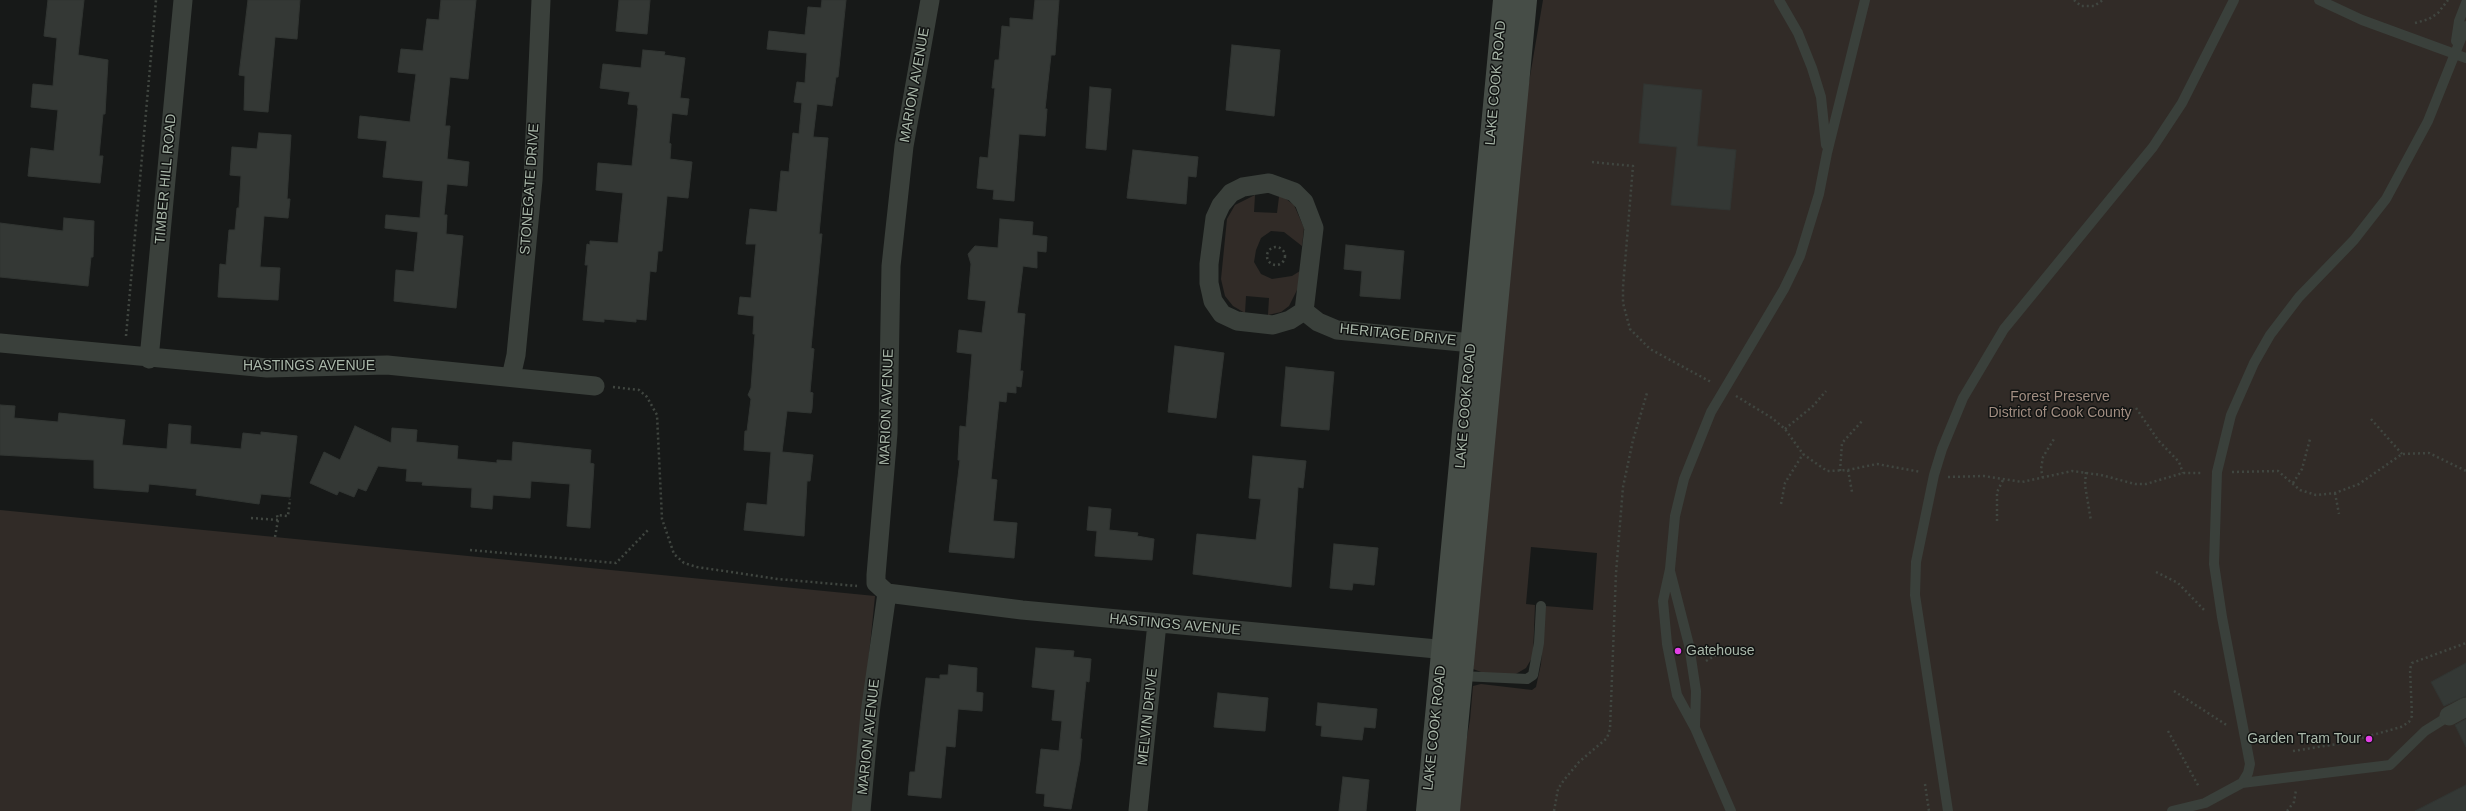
<!DOCTYPE html>
<html>
<head>
<meta charset="utf-8">
<style>
  body { margin:0 }
  canvas { display:block; background:#171918 }
</style>
</head>
<body>
<canvas width="2466" height="811"></canvas>
<script>
const context = document.querySelector('canvas').getContext('2d');
context.lineJoin = 'round';
function paint(path, color) {
  context.fillStyle = color;
  context.fill(path, 'evenodd');
}
function toPath(rows) {
  const path = new Path2D();
  for (const r of rows) {
    if (r.length === 3) {
      path.moveTo(r[0] + r[2], r[1]);
      path.arc(r[0], r[1], r[2], 0, 2 * Math.PI);
      continue;
    }
    path.moveTo(r[0], r[1]);
    for (let i = 2; i < r.length; i += 2) path.lineTo(r[i], r[i + 1]);
  }
  return path;
}
function trace(path, color, width, dash) {
  context.strokeStyle = color;
  context.lineWidth = width;
  context.lineCap = dash ? 'butt' : 'round';
  context.setLineDash(dash || []);
  context.stroke(path);
}
function drawText(font, color, halo, rows, align = 'center') {
  context.font = font + ' Arial,sans-serif';
  context.lineWidth = 3;
  context.setLineDash([]);
  context.textBaseline = 'middle';
  context.strokeStyle = halo;
  context.fillStyle = color;
  for (const [text, x, y, turn = 0] of rows) {
    context.save();
    context.translate(x, y);
    context.rotate((+turn || 0) * Math.PI / 180);
    context.textAlign = isNaN(turn) ? turn : align;
    if (halo) context.strokeText(text, 0, 0);
    context.fillText(text, 0, 0);
    context.restore();
  }
}
paint(toPath([
  [1543,0,2466,0,2466,811,1454,811,1470,720,1473,686,1481,684,1532,690,1536,687,1541,664,1545,606,1593,610,1597,553,1531,547,1526,604,1535,605,1533,656,1526,668,1514,675,1484,673,1473,669,1519,141],
  [1255,195,1254,212,1277,213,1279,197,1282,196,1294,205,1304,228,1302,246,1284,232,1271,231,1261,238,1256,250,1254,262,1261,274,1272,279,1292,276,1300,271,1298,288,1289,306,1281,312,1268,315,1269,298,1246,296,1245,313,1233,306,1225,296,1221,279,1227,219,1235,205],
  [0,510,875,596,853,811,0,811]
]), '#312b27');
const building = toPath([
  [48,0,84,0,78,55,108,60,105,114,103,114,99,156,103,156,100,183,28,176,31,148,54,151,58,110,31,107,33,84,53,86,57,38,44,36,48,0],
  [248,0,300,0,297,39,275,37,268,112,244,110,245,76,239,75,248,0],
  [441,0,476,0,468,79,450,77,445,126,450,126,447,159,469,162,467,186,447,184,444,215,447,215,446,234,463,236,456,308,394,301,396,270,414,272,418,232,385,228,386,215,420,218,423,181,383,177,387,141,358,138,360,116,410,122,416,74,398,72,401,49,423,51,427,19,439,20,441,0],
  [619,0,650,0,647,34,616,31,619,0],
  [822,0,846,0,838,77,836,77,832,106,817,104,813,137,828,138,819,234,822,234,811,348,814,349,810,392,813,393,812,409,811,413,787,411,782,452,813,455,810,481,807,481,804,536,744,530,747,503,767,505,771,452,744,450,745,431,747,431,751,399,748,395,751,388,755,334,753,334,754,316,738,314,740,297,751,298,756,244,746,244,750,209,777,212,781,171,789,172,793,133,799,134,802,103,794,102,797,82,805,83,807,53,767,49,769,31,805,35,808,7,821,8,822,0],
  [1035,0,1059,0,1055,55,1051,55,1045,109,1047,109,1045,136,1019,134,1014,201,993,199,994,190,977,188,980,157,988,158,995,88,992,88,995,60,999,60,1002,26,1010,27,1010,18,1033,20,1035,0],
  [1232,45,1280,50,1274,116,1226,110,1232,45],
  [643,50,665,52,664,55,685,58,680,98,689,99,687,115,672,113,669,143,671,144,670,159,692,162,688,198,667,196,662,251,658,251,656,272,650,271,646,320,636,319,636,322,604,319,604,322,583,320,588,265,585,265,587,244,590,245,590,241,618,243,623,193,596,190,598,163,632,166,638,109,637,105,628,104,630,92,600,88,603,64,641,68,643,50],
  [1644,84,1702,90,1697,146,1736,150,1730,210,1671,205,1677,147,1639,143,1644,84],
  [1090,87,1111,89,1106,150,1086,148,1090,87],
  [259,133,291,135,287,199,290,199,288,218,264,216,260,267,280,268,278,300,218,297,220,264,226,265,229,230,235,230,237,208,239,208,241,176,230,175,232,147,257,149,259,133],
  [1133,150,1198,157,1196,177,1188,176,1186,204,1127,198,1133,150],
  [64,218,94,221,93,257,91,257,88,286,0,277,0,223,63,231,64,218],
  [1000,219,1033,222,1032,235,1047,237,1046,252,1037,251,1037,268,1023,266,1017,313,1025,314,1020,371,1023,371,1021,387,1016,386,1016,393,1007,392,1006,402,999,401,991,479,997,480,993,521,1017,523,1014,558,949,552,960,460,958,460,960,426,966,427,972,354,957,352,959,330,982,333,986,301,968,299,971,264,968,254,975,246,998,248,1000,219],
  [1346,245,1404,251,1400,299,1360,296,1362,271,1344,269,1346,245],
  [1175,346,1224,353,1216,418,1168,412,1175,346],
  [1286,367,1334,372,1329,430,1281,426,1286,367],
  [0,405,15,406,14,418,58,422,59,413,125,420,122,445,167,449,169,424,191,426,190,444,241,449,243,433,261,435,261,432,297,436,290,497,261,494,259,504,196,495,197,489,149,484,148,492,94,488,94,460,0,455,0,405],
  [355,426,391,443,392,428,417,430,416,442,458,446,457,459,497,463,497,460,512,461,513,442,591,450,590,463,594,464,590,528,567,526,570,484,531,481,530,498,493,495,492,509,471,507,472,488,422,485,423,482,406,481,407,469,378,466,366,491,358,488,354,497,339,491,337,495,310,483,324,452,340,460,355,426],
  [1253,456,1306,461,1303,488,1298,487,1291,587,1193,574,1197,534,1256,540,1261,499,1249,498,1253,456],
  [1089,507,1111,509,1109,530,1138,533,1137,536,1154,539,1152,560,1095,556,1097,531,1087,530,1089,507],
  [1334,544,1378,548,1374,585,1353,583,1352,590,1330,588,1334,544],
  [1036,648,1074,651,1073,657,1091,659,1089,682,1086,681,1080,739,1082,739,1080,761,1071,809,1044,806,1045,794,1036,793,1041,749,1059,751,1062,721,1052,720,1055,690,1032,687,1036,648],
  [2466,663,2466,696,2444,706,2431,682,2466,663],
  [949,665,977,668,976,692,983,693,982,711,958,709,955,747,946,746,941,798,908,795,910,772,915,772,926,678,940,679,940,675,948,675,949,665],
  [1218,693,1268,698,1265,731,1214,727,1218,693],
  [1318,703,1377,709,1375,728,1364,727,1362,740,1321,736,1322,726,1316,725,1318,703],
  [2466,719,2466,747,2455,725,2466,719],
  [1343,777,1369,780,1366,811,1339,811,1343,777],
  [2466,785,2466,811,2415,811,2452,792,2466,785]
]);
paint(building, '#343835');
trace(building, '#313532', 1);
trace(toPath([
  [2074,0,2081,6,2094,6,2103,0],
  [2415,23,2429,19,2438,13,2448,0],
  [1592,162,1633,166,1623,287,1623,303,1630,329,1650,349,1711,382],
  [1276,256,9],
  [126,336,156,0],
  [613,387,639,390,647,397,657,415,662,519,674,554,684,563,697,567,778,579,857,586],
  [1736,396,1772,418,1785,429,1803,454,1827,471,1848,470,1877,464,1921,472],
  [2136,408,2158,440,2179,462,2183,473],
  [2371,419,2402,454],
  [1785,429,1813,406,1826,391],
  [1848,470,1852,492],
  [1840,471,1842,443,1863,420],
  [2086,472,2085,485,2091,521],
  [2232,472,2278,471,2300,490,2316,495,2335,493,2359,484,2402,454,2429,453,2466,471],
  [1948,477,1984,476,2022,482,2072,471,2101,475,2135,484,2146,484,2183,473,2202,473],
  [2043,478,2041,469,2043,457,2054,439],
  [2293,483,2302,469,2310,439],
  [2335,493,2339,514],
  [1781,504,1785,483,1803,454],
  [251,518,278,520,277,515,288,516,290,499],
  [1997,521,1997,492,2003,480],
  [275,537,278,520],
  [470,550,616,563,649,529],
  [2156,572,2178,583,2206,612],
  [1706,661,1716,655,1724,655],
  [2174,691,2228,726],
  [2168,731,2199,787],
  [2293,751,2344,743,2401,727,2409,722,2412,716,2410,669,2412,663,2466,643],
  [1925,784,1929,811],
  [1554,811,1558,789,1564,780,1579,762,1607,738,1610,729,1616,573,1623,487,1633,440,1647,393],
  [2287,811,2294,802,2296,790]
]), '#404640', 2.5, [2, 3]);
trace(toPath([
  [1779,0,1798,33,1812,68,1821,97,1826,145],
  [2319,0,2362,20,2466,58],
  [2456,41,2459,21,2466,3],
  [1670,571,1689,645,1696,691,1695,726],
  [1461,676,1527,679,1533,675,1539,643,1541,606],
  [2242,783,2390,765,2425,731,2449,716],
  [1731,811,1695,728,1677,695,1667,644,1663,601,1670,569,1675,516,1684,479,1711,412,1784,289,1800,256,1819,194,1827,153,1865,0],
  [1948,811,1915,595,1916,562,1934,475,1942,449,1963,398,2004,329,2153,147,2182,103,2234,0],
  [2172,811,2205,803,2242,783,2248,773,2250,764,2222,617,2214,564,2217,472,2231,415,2254,363,2270,335,2299,297,2354,240,2386,199,2428,121,2466,26]
]), '#3a403b', 10);
trace(toPath([
  [1304,311,1314,228,1304,202,1294,192,1269,183,1243,187,1231,193,1221,205,1215,218,1209,264,1209,283,1213,301,1222,314,1237,321,1273,325,1290,320,1304,311,1318,322,1337,330,1472,343],
  [0,343,267,368,387,365,595,386],
  [149,359,183,0],
  [511,377,516,355,533,180,541,0],
  [887,593,1022,610,1458,651],
  [2449,716,2466,707],
  [861,811,870,713,887,593,876,583,876,575,888,433,891,266,904,146,930,0],
  [1138,811,1157,623]
]), '#3a403b', 19);
trace(toPath([
  [1427,811,1504,0],
  [1449,811,1526,0]
]), '#464d47', 22);
for (const [x, y, r, color] of [
  [1678,651,4,"#e440e7"],
  [2369,739,4,"#e440e7"]
]) {
  const dot = new Path2D();
  dot.arc(x, y, r, 0, 2 * Math.PI);
  context.fillStyle = color;
  context.fill(dot);
  trace(dot, '#121413', 1.5);
}
drawText('14px', '#aab8aa', '#121413', [
  ["LAKE COOK ROAD",1496,83,-85],
  ["MARION AVENUE",915,85,-80],
  ["TIMBER HILL ROAD",166,179,-85],
  ["STONEGATE DRIVE",530,189,-86],
  ["HERITAGE DRIVE",1398,335,6],
  ["HASTINGS AVENUE",309,366],
  ["LAKE COOK ROAD",1466,406,-85],
  ["MARION AVENUE",887,407,-88],
  ["HASTINGS AVENUE",1175,625,5],
  ["MELVIN DRIVE",1148,717,-84],
  ["LAKE COOK ROAD",1435,728,-84],
  ["MARION AVENUE",869,737,-84]
]);
drawText('14px', '#a28e82', '#121413', [
  ["Forest Preserve",2060,397],
  ["District of Cook County",2060,413]
]);
drawText('14px', '#aab8aa', '#121413', [
  ["Gatehouse",1686,651],
  ["Garden Tram Tour",2361,739,"right"]
], 'left');
</script>
</body>
</html>
